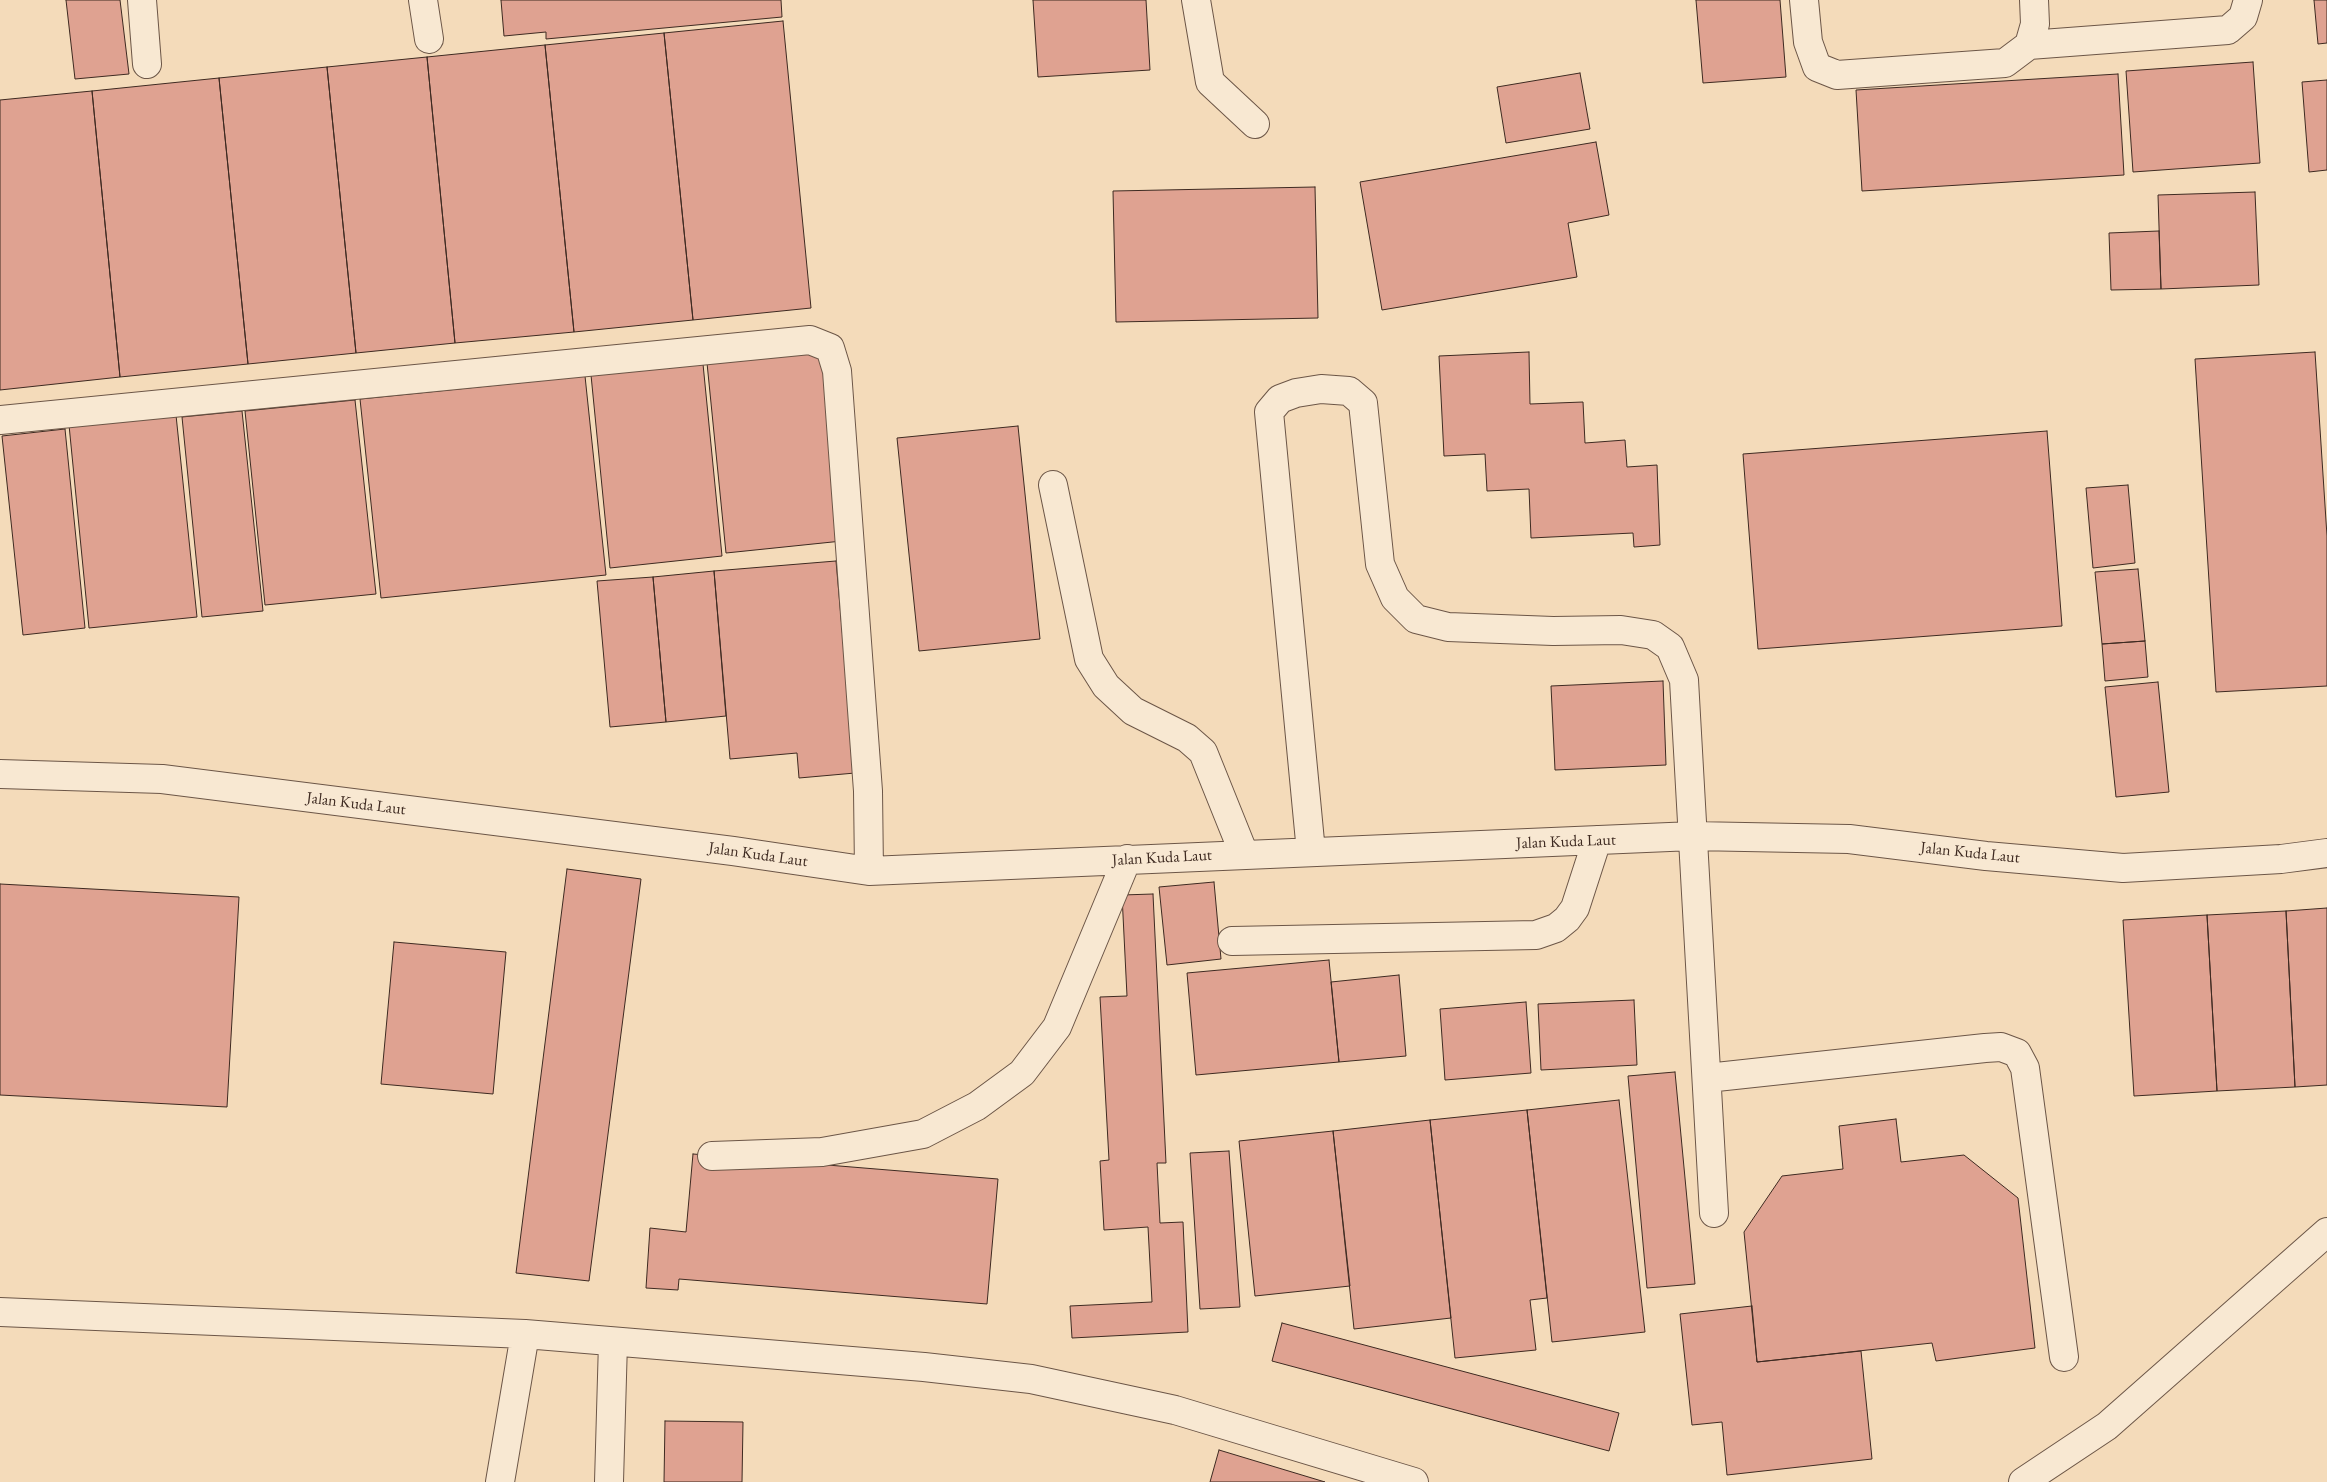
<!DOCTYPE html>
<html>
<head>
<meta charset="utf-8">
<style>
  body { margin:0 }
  canvas { display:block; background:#f4dbba }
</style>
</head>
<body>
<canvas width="2327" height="1482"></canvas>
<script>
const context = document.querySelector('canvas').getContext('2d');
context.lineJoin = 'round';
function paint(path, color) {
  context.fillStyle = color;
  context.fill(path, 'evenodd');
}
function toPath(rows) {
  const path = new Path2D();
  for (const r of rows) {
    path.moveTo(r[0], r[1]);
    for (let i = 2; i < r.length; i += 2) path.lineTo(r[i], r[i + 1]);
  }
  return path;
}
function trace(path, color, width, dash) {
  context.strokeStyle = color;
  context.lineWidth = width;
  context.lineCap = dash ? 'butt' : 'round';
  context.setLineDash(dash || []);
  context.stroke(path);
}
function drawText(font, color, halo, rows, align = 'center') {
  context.font = font + ' "EB Garamond",serif';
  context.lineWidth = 4;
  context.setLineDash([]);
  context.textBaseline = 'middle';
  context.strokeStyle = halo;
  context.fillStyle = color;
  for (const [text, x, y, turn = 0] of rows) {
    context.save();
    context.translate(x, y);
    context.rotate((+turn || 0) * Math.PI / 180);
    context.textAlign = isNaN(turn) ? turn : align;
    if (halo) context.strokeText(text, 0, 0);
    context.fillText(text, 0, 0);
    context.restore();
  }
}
const building = toPath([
  [66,0,120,0,129,74,75,79,66,0],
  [501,0,781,0,782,17,546,39,546,32,504,36,501,0],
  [1033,0,1146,0,1150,70,1038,77,1033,0],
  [1696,0,1780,0,1786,77,1703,83,1696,0],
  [2314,0,2327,0,2327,43,2318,44,2314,0],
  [783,21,811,308,693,320,664,33,783,21],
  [664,33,693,320,574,332,545,45,664,33],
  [545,45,574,332,455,343,427,57,545,45],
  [427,57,455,343,356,353,327,67,427,57],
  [2253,62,2260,163,2133,172,2126,71,2253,62],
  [327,67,356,353,248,364,219,78,327,67],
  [1580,73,1590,129,1506,143,1497,87,1580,73],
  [2118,74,2124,175,1862,191,1856,90,2118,74],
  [219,78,248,364,120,377,92,91,219,78],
  [2327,80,2327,170,2309,172,2302,82,2327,80],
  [92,91,120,377,0,390,0,100,92,91],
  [1596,142,1609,215,1568,223,1577,277,1382,310,1360,182,1596,142],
  [1315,187,1318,318,1116,322,1113,191,1315,187],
  [2255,192,2259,285,2161,289,2158,195,2255,192],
  [2159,231,2161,289,2111,290,2109,233,2159,231],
  [823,352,842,541,726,553,707,363,823,352],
  [1529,352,1530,404,1583,402,1585,443,1625,440,1627,467,1657,465,1660,545,1634,547,1633,533,1531,538,1529,489,1487,491,1485,454,1444,456,1439,356,1529,352],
  [2315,352,2327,536,2327,686,2216,692,2195,359,2315,352],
  [703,364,722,556,610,568,591,375,703,364],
  [585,376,606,575,381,598,360,399,585,376],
  [355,400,376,594,265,605,245,411,355,400],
  [242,411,263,611,202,617,182,417,242,411],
  [176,415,197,617,89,628,69,425,176,415],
  [1018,426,1040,639,919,651,897,438,1018,426],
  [65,429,85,628,23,635,2,436,65,429],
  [2047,431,2062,626,1758,649,1743,454,2047,431],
  [2128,485,2135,563,2093,568,2086,488,2128,485],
  [836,561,855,773,799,778,797,753,730,759,714,571,836,561],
  [2138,569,2145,641,2102,644,2095,572,2138,569],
  [714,571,726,716,666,722,653,577,714,571],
  [653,577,666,722,610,727,597,581,653,577],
  [2145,641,2148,677,2105,681,2102,644,2145,641],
  [1663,681,1666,765,1555,770,1551,686,1663,681],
  [2158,682,2169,792,2116,797,2105,687,2158,682],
  [567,869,641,879,589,1281,516,1273,567,869],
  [1214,882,1221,959,1167,965,1159,887,1214,882],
  [0,884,239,897,227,1107,0,1095,0,884],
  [1153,894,1166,1163,1157,1163,1160,1223,1183,1222,1188,1332,1072,1338,1070,1306,1152,1302,1148,1227,1104,1230,1100,1161,1109,1160,1100,997,1127,996,1122,895,1153,894],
  [2327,908,2327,1085,2295,1087,2286,911,2327,908],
  [2286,911,2295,1087,2217,1091,2207,915,2286,911],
  [2207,915,2217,1091,2134,1096,2123,920,2207,915],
  [394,942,506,952,493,1094,381,1084,394,942],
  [1329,960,1339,1062,1196,1075,1187,973,1329,960],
  [1399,975,1406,1056,1339,1062,1331,982,1399,975],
  [1634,1000,1637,1065,1541,1070,1538,1004,1634,1000],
  [1526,1002,1531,1073,1445,1080,1440,1009,1526,1002],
  [1675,1072,1695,1284,1647,1288,1628,1076,1675,1072],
  [1619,1100,1645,1332,1552,1342,1527,1110,1619,1100],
  [1527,1110,1547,1298,1530,1300,1536,1350,1455,1358,1430,1120,1527,1110],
  [1896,1119,1901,1162,1964,1155,2018,1198,2035,1348,1936,1361,1932,1343,1757,1362,1744,1232,1782,1176,1843,1169,1839,1126,1896,1119],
  [1430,1120,1451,1318,1354,1329,1333,1131,1430,1120],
  [1333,1131,1350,1286,1255,1296,1239,1141,1333,1131],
  [1229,1151,1240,1307,1200,1309,1190,1153,1229,1151],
  [693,1154,998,1179,987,1304,679,1279,678,1290,646,1288,650,1228,686,1232,693,1154],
  [1752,1306,1757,1362,1861,1351,1872,1459,1727,1475,1722,1422,1692,1425,1680,1314,1752,1306],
  [1282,1323,1619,1413,1609,1451,1272,1361,1282,1323],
  [665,1421,743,1422,742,1482,664,1482,665,1421],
  [1219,1450,1325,1482,1210,1482,1219,1450]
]);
paint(building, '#dfa291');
trace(building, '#3e2a21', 1);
const minor = toPath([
  [142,0,147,64],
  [423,0,429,39],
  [1196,0,1210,82,1255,124],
  [1804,0,1808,42,1817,67,1837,75,2005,63,2029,45,2035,24,2034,0],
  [2029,45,2228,30,2243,17,2248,0],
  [0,420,810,340,830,348,837,371,868,791,869,871],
  [1053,485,1089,659,1106,686,1133,711,1187,738,1203,752,1244,854],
  [0,774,162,779,733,851,869,871,1693,836,1849,839,1986,856,2123,868,2281,859,2327,853],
  [1311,852,1269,412,1280,399,1296,393,1321,389,1349,391,1363,403,1380,564,1395,598,1416,619,1448,627,1553,631,1621,630,1653,635,1670,647,1684,680,1714,1213],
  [1232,941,1536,935,1556,928,1567,919,1575,908,1597,840],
  [1707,1078,1985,1048,2001,1047,2017,1053,2025,1068,2064,1357],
  [712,1156,822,1152,923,1134,977,1106,1022,1073,1057,1027,1127,859],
  [0,1312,525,1334,924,1367,1031,1379,1175,1410,1414,1482],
  [500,1482,525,1334],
  [609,1482,613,1342],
  [2023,1482,2107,1426,2327,1232]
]);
trace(minor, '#6c5647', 30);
trace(minor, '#f8e8d2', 28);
drawText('16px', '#3e2a21', '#f8e8d2', [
  ["Jalan Kuda Laut",356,804,7],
  ["Jalan Kuda Laut",1566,842,-2],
  ["Jalan Kuda Laut",1970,853,6],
  ["Jalan Kuda Laut",758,855,8],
  ["Jalan Kuda Laut",1162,858,-3]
]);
</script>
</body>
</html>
